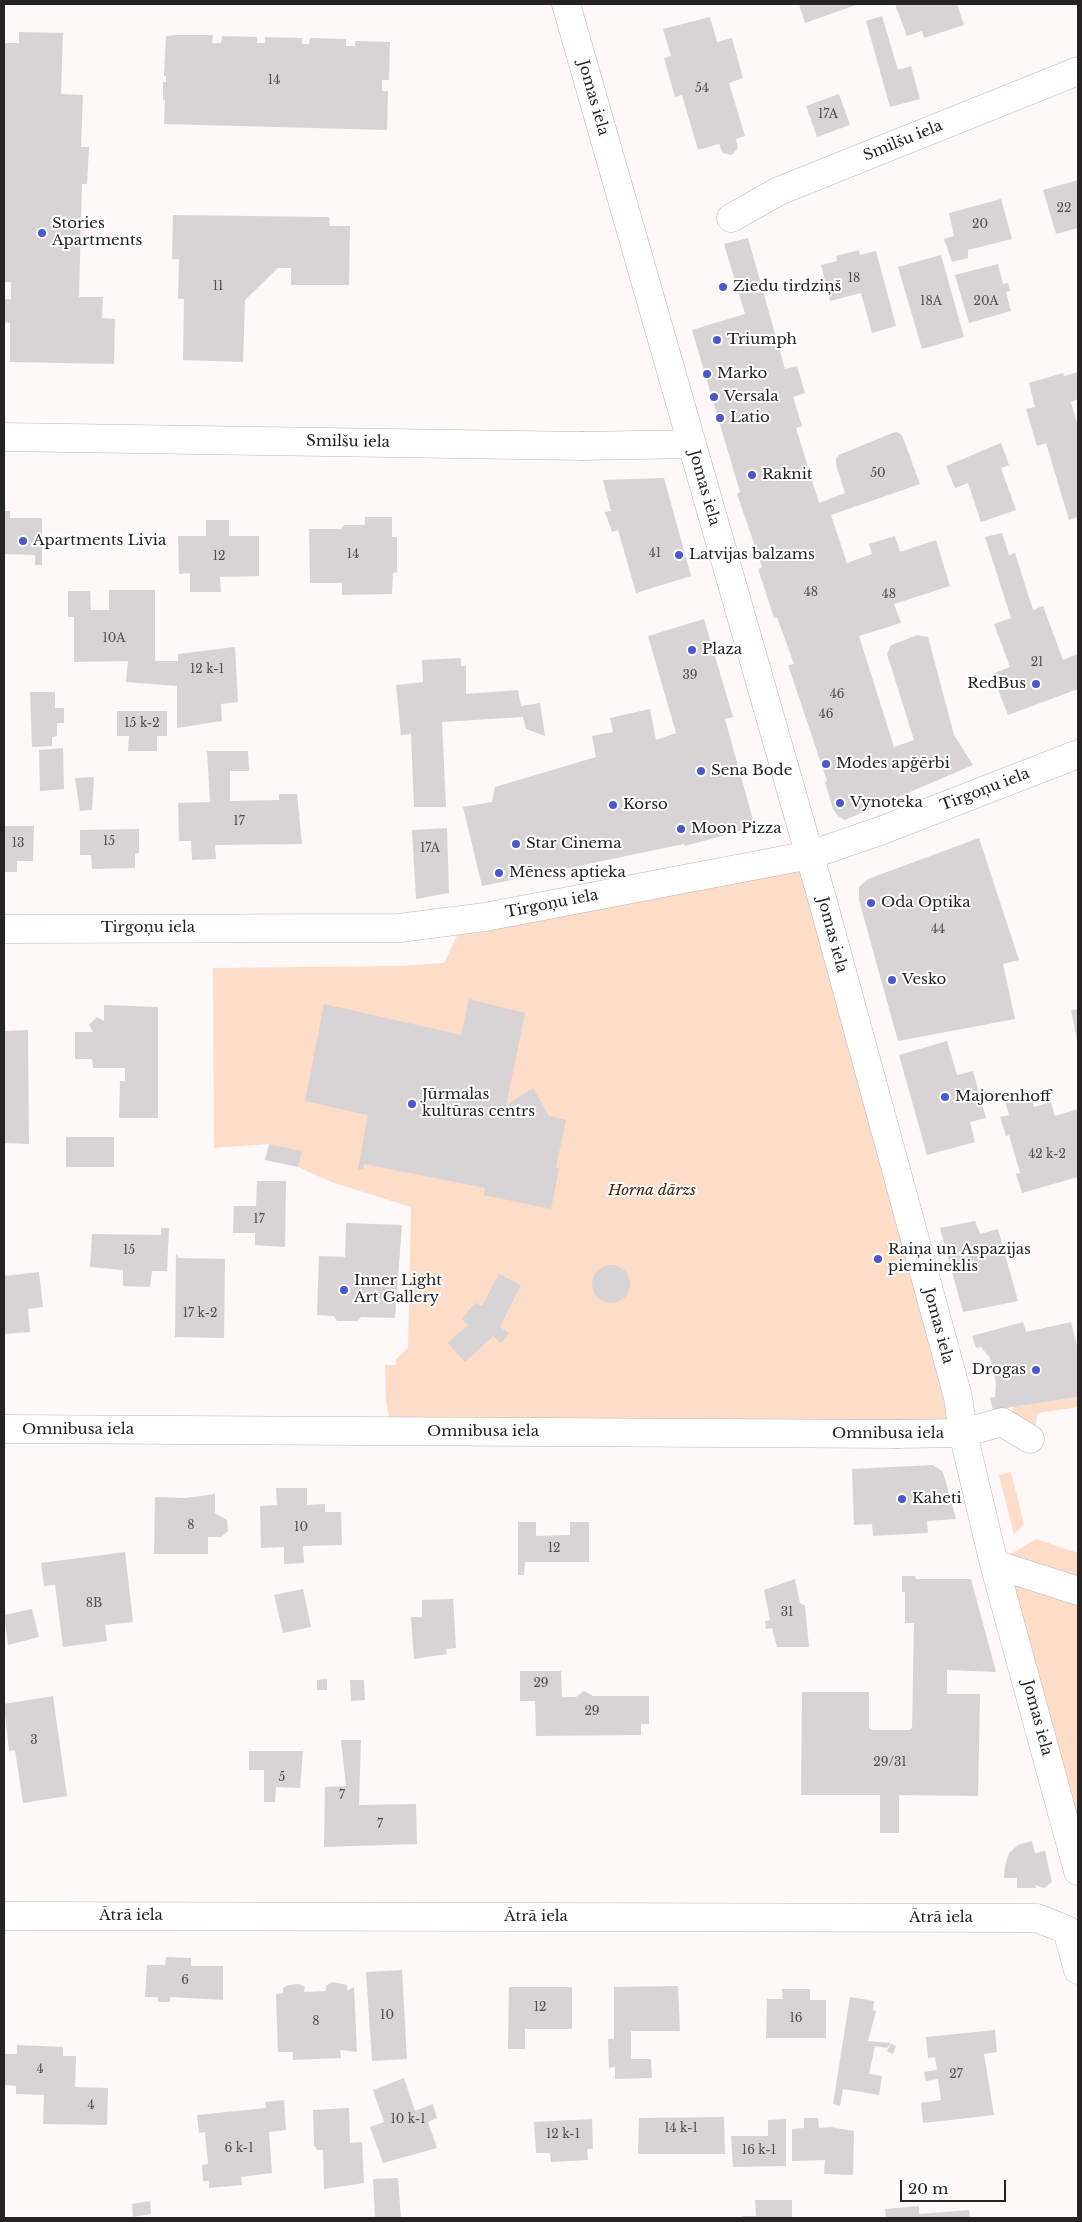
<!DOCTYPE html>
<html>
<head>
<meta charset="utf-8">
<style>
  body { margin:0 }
  #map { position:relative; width:1082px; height:2222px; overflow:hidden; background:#fef8f8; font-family:"Libre Baskerville",serif }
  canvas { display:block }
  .frame { position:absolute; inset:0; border:5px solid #242222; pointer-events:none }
  .scale { position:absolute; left:900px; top:2180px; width:106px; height:22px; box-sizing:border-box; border:2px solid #242222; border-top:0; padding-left:6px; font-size:15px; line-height:18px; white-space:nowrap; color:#242222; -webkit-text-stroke:4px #fff; paint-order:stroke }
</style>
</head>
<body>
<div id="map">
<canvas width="1082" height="2222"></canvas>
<div class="frame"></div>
<div class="scale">20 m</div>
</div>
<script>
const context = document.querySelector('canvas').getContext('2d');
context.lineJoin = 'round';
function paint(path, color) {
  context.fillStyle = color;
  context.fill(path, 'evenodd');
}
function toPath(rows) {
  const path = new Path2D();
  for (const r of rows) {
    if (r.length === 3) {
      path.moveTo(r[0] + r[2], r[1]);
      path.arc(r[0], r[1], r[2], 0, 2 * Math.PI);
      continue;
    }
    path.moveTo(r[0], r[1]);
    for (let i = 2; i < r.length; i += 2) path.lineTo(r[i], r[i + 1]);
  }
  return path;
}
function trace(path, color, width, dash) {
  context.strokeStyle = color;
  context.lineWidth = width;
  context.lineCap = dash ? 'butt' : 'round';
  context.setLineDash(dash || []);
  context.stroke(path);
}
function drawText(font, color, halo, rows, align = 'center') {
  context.font = font + ' "Libre Baskerville",serif';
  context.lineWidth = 4;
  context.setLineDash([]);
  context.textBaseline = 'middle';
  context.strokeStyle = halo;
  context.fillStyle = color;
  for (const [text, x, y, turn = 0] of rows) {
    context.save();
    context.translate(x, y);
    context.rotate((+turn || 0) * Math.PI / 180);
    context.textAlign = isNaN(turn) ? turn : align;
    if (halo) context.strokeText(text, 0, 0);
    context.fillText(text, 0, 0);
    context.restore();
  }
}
paint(toPath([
  [810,855,963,1433,392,1432,386,1401,385,1365,396,1365,396,1359,408,1348,411,1207,331,1182,298,1167,301,1151,269,1144,214,1148,213,968,397,966,444,963,457,936,454,921],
  [1078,1397,1078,1407,1038,1413,1033,1435,1010,1421,1013,1407],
  [1011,1472,1024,1524,1014,1534,999,1475],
  [1036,1539,1078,1553,1078,1871,994,1564]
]), '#fddcc8');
paint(toPath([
  [799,4,856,4,856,5,805,23],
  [895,4,957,4,964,25,924,38,922,31,907,36],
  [882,16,898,70,911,66,920,99,890,107,866,21],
  [710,17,717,42,732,38,743,78,729,83,745,136,736,139,738,148,732,155,723,153,719,144,698,150,682,95,675,97,664,58,671,56,663,29],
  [19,32,63,33,61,94,83,95,81,147,89,147,87,184,82,184,79,297,103,297,102,318,115,319,114,364,10,362,10,323,4,322,4,299,11,299,11,282,4,282,4,43,19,43],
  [175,35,213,35,212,43,221,43,222,36,257,37,257,43,265,43,265,37,302,38,302,44,309,44,310,38,346,39,346,46,355,46,355,41,390,42,389,80,382,80,382,91,388,91,387,130,164,124,165,100,163,100,163,82,166,82,166,76,164,76,166,36],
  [839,94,850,125,817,137,806,106],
  [1078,180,1078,228,1056,234,1043,190],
  [1001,199,1012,239,968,250,968,258,952,262,944,239,954,236,949,213],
  [173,215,329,217,330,226,350,226,349,285,291,285,291,268,278,268,245,300,243,362,183,360,184,299,178,299,179,259,172,259],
  [748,238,785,369,797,366,805,393,793,397,802,426,796,428,819,503,845,493,836,465,836,459,839,455,892,433,897,432,902,435,920,484,831,515,847,563,872,554,869,544,895,536,900,552,936,540,950,586,894,604,901,623,859,636,894,747,914,740,887,654,891,645,918,635,928,637,954,735,973,765,845,820,838,816,833,809,825,782,827,781,788,665,794,664,777,617,774,618,758,569,762,567,737,494,740,492,692,330,745,314,724,244],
  [859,250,860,255,876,251,896,326,872,333,861,293,830,301,821,265,837,261,836,256],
  [941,255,964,337,922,349,898,267],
  [998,264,1003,284,1008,283,1010,291,1006,292,1011,311,969,323,955,275],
  [1078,372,1078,399,1071,402,1078,427,1078,517,1069,520,1046,443,1037,446,1026,409,1035,407,1029,383,1063,373,1064,376],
  [1001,443,1009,465,1001,468,1016,510,981,522,968,483,955,488,946,466],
  [664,478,691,576,636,593,618,530,612,532,605,512,611,511,603,480],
  [4,511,10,511,10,518,42,518,42,565,35,565,35,555,4,554],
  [365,517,392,517,392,537,397,537,397,572,393,573,392,594,342,595,342,583,310,583,309,529,341,529,344,525,365,525],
  [206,520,229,520,229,536,259,536,259,576,220,577,221,592,190,592,190,573,179,574,178,536,206,536],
  [1002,533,1009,555,1015,553,1033,610,1043,606,1063,660,1078,654,1078,689,1008,715,992,674,1010,667,994,624,1011,618,985,537],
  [109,590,155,590,155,661,178,661,178,654,235,647,238,702,221,704,222,721,177,728,177,686,126,682,128,661,74,662,74,617,68,617,68,591,90,591,91,610,109,610],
  [704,619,733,717,725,719,755,827,685,846,684,844,482,886,463,807,492,802,495,787,596,757,592,736,613,732,610,718,650,709,656,740,676,733,648,636],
  [461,658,461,666,466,666,466,694,518,690,521,706,540,703,545,736,526,729,523,717,442,722,446,807,414,807,411,734,401,735,396,685,423,682,422,660],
  [30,692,55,692,55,708,64,708,64,723,57,723,57,736,52,737,52,746,32,747],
  [117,711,167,711,167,736,157,736,157,751,128,751,129,736,117,736],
  [63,748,64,789,40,791,39,750],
  [207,751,248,751,249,771,230,771,230,801,279,800,279,794,297,794,302,844,215,845,216,859,192,860,191,841,179,841,178,803,210,802],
  [94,777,92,810,80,811,75,778],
  [4,826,34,826,33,861,17,861,17,872,4,872],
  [447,828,449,893,416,899,412,830],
  [139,829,139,853,135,854,135,868,92,869,91,855,80,855,80,830],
  [979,838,1019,960,1003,964,1015,1019,898,1041,859,900,859,887,868,879],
  [469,999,525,1013,506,1106,533,1088,549,1116,566,1120,556,1167,559,1169,551,1209,484,1195,485,1188,364,1164,363,1170,358,1169,368,1115,305,1101,324,1004,461,1035],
  [104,1005,158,1007,158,1118,119,1118,120,1081,125,1081,125,1068,93,1068,92,1059,75,1059,75,1032,93,1032,89,1025,97,1017,104,1021],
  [1078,1009,1078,1040,1077,1040,1071,1010],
  [28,1030,29,1144,4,1143,4,1031],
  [947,1041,957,1075,973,1071,986,1118,970,1122,975,1142,927,1155,899,1055],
  [1030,1094,1034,1107,1051,1102,1055,1116,1078,1109,1078,1177,1022,1193,1016,1174,1020,1173,1009,1135,1006,1136,1000,1117,1009,1115,1005,1101],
  [66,1137,114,1137,114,1167,66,1167],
  [269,1144,302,1151,298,1167,265,1160],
  [257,1181,286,1181,285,1247,255,1245,255,1233,233,1233,234,1206,256,1206],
  [975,1221,980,1234,998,1229,1018,1301,963,1312,940,1228],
  [346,1223,402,1225,395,1318,361,1317,358,1321,337,1321,334,1316,317,1315,319,1256,345,1257],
  [161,1228,169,1228,167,1271,152,1271,150,1287,123,1286,123,1270,90,1267,92,1234,161,1235],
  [176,1254,179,1258,225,1259,224,1338,175,1337],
  [611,1284,19],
  [39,1272,43,1307,28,1309,30,1332,4,1334,4,1276],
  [499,1274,521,1285,500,1327,509,1333,501,1343,493,1336,465,1362,448,1343,468,1325,462,1319,475,1303,482,1306],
  [1023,1322,1026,1332,1071,1322,1078,1350,1078,1397,993,1410,990,1398,995,1397,996,1383,990,1358,981,1347,976,1348,972,1336],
  [933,1465,943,1472,956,1519,927,1521,928,1533,873,1536,872,1524,854,1525,852,1469],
  [276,1488,307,1488,307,1505,325,1504,325,1512,341,1512,342,1545,303,1546,304,1563,284,1564,284,1547,261,1548,260,1506,277,1505],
  [215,1494,215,1513,227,1520,228,1531,221,1537,208,1537,208,1554,154,1554,155,1497,186,1498],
  [518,1522,536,1522,536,1536,570,1535,570,1522,589,1522,589,1562,525,1562,524,1575,518,1575],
  [125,1552,133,1622,105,1625,107,1641,63,1647,55,1585,44,1586,41,1563],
  [902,1576,915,1576,916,1579,971,1579,996,1672,947,1670,947,1694,980,1694,978,1796,899,1795,899,1833,880,1833,880,1795,801,1795,802,1692,869,1692,869,1728,872,1730,909,1730,912,1728,914,1623,905,1623,905,1592,902,1592],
  [795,1579,800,1603,805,1606,809,1647,777,1647,772,1628,766,1629,765,1621,770,1620,764,1590],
  [303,1589,311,1627,283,1633,274,1595],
  [453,1599,456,1648,446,1649,447,1654,414,1659,411,1617,422,1617,422,1600],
  [32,1609,39,1637,8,1645,4,1615],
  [520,1671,561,1671,562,1697,576,1697,584,1691,593,1696,649,1696,649,1724,641,1724,641,1735,536,1736,535,1701,520,1701],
  [327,1679,327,1690,317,1690,317,1680],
  [350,1680,364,1680,365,1700,351,1701],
  [53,1696,67,1796,23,1803,15,1750,9,1751,4,1704],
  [341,1740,361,1740,359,1805,416,1804,417,1844,324,1847,325,1787,346,1786],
  [249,1751,303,1751,300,1788,276,1787,275,1802,264,1802,264,1770,249,1770],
  [1032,1841,1035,1853,1045,1851,1052,1882,1044,1888,1035,1885,1036,1888,1017,1888,1017,1878,1004,1878,1005,1866,1009,1853,1018,1845],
  [166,1957,191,1958,191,1966,223,1966,223,2000,170,1997,170,2002,158,2002,158,1997,145,1997,147,1965,165,1965],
  [402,1970,407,2059,372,2061,366,1972],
  [332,1982,347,1985,347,1991,354,1987,357,2052,340,2050,341,2058,293,2060,293,2052,278,2052,276,1994,283,1993,283,1988,288,1985,299,1984,305,1987,304,1992,326,1991,326,1986],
  [678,1986,680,2031,631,2031,631,2059,651,2059,652,2078,615,2079,615,2067,609,2068,608,2039,614,2039,614,1987],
  [509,1987,572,1987,572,2029,525,2029,525,2049,508,2049],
  [782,1989,810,1989,810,2000,826,2000,826,2038,766,2038,767,1999,783,1999],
  [850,1997,874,2001,873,2010,876,2011,868,2041,891,2043,887,2048,875,2046,869,2074,882,2076,879,2095,843,2089,840,2106,833,2104],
  [995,2030,997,2052,984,2054,994,2115,923,2123,921,2103,941,2100,938,2079,926,2081,924,2072,937,2070,935,2057,928,2058,926,2037],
  [891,2044,896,2046,893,2054,887,2051],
  [17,2045,63,2047,63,2056,76,2056,75,2087,108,2088,107,2125,43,2124,44,2095,16,2094,16,2086,4,2085,4,2054,17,2054],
  [404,2078,415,2111,433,2104,437,2118,428,2122,437,2148,383,2163,370,2127,384,2122,373,2090],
  [284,2100,286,2130,269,2132,272,2173,241,2177,242,2185,209,2188,209,2181,203,2181,202,2165,208,2164,205,2132,199,2133,197,2115,266,2108,265,2102],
  [349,2108,350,2143,362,2142,364,2183,324,2189,323,2150,317,2150,314,2145,313,2110],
  [724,2117,725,2154,638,2154,639,2118],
  [804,2118,818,2118,819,2128,830,2127,854,2131,853,2175,824,2174,825,2160,792,2161,792,2129,804,2128],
  [592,2119,593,2149,587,2149,588,2160,551,2162,550,2153,536,2153,534,2122],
  [786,2119,786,2166,733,2167,731,2136,768,2136,768,2120],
  [398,2178,401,2218,375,2218,373,2179],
  [755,2200,792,2200,792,2218,742,2218,742,2216,756,2216],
  [150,2201,151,2214,133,2217,132,2204],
  [919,2206,919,2214,969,2210,970,2218,886,2218,885,2209]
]), '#d8d3d5');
const pedestrian = toPath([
  [566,4,823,902,958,1397,963,1433,994,1564,1078,1871],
  [582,446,692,444],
  [897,1434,963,1433,1002,1422,1030,1439],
  [994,1564,1078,1591]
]);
const minor = toPath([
  [731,218,779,191,1078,71],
  [4,437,582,446],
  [4,929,399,928,485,917,810,855,880,831,1078,754],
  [4,1429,897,1434],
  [4,1916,1037,1918,1067,1930,1078,1970]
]);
trace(pedestrian, '#bcb6b7', 29);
trace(minor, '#bcb6b7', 29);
trace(pedestrian, '#fff', 28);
trace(minor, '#fff', 28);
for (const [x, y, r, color] of [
  [42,233,5,"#4b57cc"],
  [723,287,5,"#4b57cc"],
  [717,340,5,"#4b57cc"],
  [707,374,5,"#4b57cc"],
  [714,397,5,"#4b57cc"],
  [720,418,5,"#4b57cc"],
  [752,475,5,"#4b57cc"],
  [23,541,5,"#4b57cc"],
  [679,555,5,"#4b57cc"],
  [692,650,5,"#4b57cc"],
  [1036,684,5,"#4b57cc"],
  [826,764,5,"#4b57cc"],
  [701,771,5,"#4b57cc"],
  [840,803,5,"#4b57cc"],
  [613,805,5,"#4b57cc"],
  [681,829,5,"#4b57cc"],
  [516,844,5,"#4b57cc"],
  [499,873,5,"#4b57cc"],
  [871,903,5,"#4b57cc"],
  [892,980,5,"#4b57cc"],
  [945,1097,5,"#4b57cc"],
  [412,1104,5,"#4b57cc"],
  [878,1259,5,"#4b57cc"],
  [344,1290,5,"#4b57cc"],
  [1036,1370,5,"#4b57cc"],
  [902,1499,5,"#4b57cc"]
]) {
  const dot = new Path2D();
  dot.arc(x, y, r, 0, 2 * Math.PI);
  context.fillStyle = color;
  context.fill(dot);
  trace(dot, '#fff', 2);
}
drawText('12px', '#514e4f', null, [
  ["14",274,81],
  ["54",702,89],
  ["17A",828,115],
  ["22",1064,209],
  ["20",980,225],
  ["18",854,279],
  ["11",218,287],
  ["18A",931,302],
  ["20A",986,302],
  ["50",878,474],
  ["41",655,554],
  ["14",353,555],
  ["12",219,557],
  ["48",811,593],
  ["48",889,595],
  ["10A",114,639],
  ["21",1037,663],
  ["12 k-1",207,670],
  ["39",690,676],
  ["46",837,695],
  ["46",826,715],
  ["15 k-2",142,724],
  ["17",239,822],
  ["15",109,842],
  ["13",18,844],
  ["17A",430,849],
  ["44",938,930],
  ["42 k-2",1047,1155],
  ["17",259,1220],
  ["15",129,1251],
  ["17 k-2",200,1314],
  ["8",191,1526],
  ["10",301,1528],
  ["12",554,1549],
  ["8B",94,1604],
  ["31",787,1613],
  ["29",541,1684],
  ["29",592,1712],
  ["3",34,1741],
  ["29/31",890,1763],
  ["5",282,1778],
  ["7",342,1796],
  ["7",380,1825],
  ["6",185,1981],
  ["12",540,2008],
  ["10",387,2016],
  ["16",796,2019],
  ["8",316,2022],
  ["4",40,2070],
  ["27",956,2075],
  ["4",91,2106],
  ["10 k-1",408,2120],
  ["14 k-1",681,2129],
  ["12 k-1",563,2135],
  ["6 k-1",239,2149],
  ["16 k-1",759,2151]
]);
drawText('15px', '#242222', '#fff', [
  ["Jomas iela",593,98,74],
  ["Smilšu iela",903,141,-22],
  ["Smilšu iela",348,442,1],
  ["Jomas iela",704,488,74],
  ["Tirgoņu iela",985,790,-21],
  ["Tirgoņu iela",552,904,-11],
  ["Tirgoņu iela",148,928],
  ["Jomas iela",832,935,75],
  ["Jomas iela",938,1326,75],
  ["Omnibusa iela",78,1430],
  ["Omnibusa iela",483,1432],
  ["Omnibusa iela",888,1434],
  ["Jomas iela",1037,1718,75],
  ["Ātrā iela",131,1916],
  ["Ātrā iela",536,1917],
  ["Ātrā iela",941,1918]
]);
drawText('15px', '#242222', '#fff', [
  ["Stories",52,224],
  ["Apartments",52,241],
  ["Ziedu tirdziņš",733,287],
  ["Triumph",727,340],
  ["Marko",717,374],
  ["Versala",724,397],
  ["Latio",730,418],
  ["Raknit",762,475],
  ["Apartments Livia",33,541],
  ["Latvijas balzams",689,555],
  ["Plaza",702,650],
  ["RedBus",1026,684,"right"],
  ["Modes apǧērbi",836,764],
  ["Sena Bode",711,771],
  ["Vynoteka",850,803],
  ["Korso",623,805],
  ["Moon Pizza",691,829],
  ["Star Cinema",526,844],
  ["Mēness aptieka",509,873],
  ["Oda Optika",881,903],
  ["Vesko",902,980],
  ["Jūrmalas",422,1095],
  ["kultūras centrs",422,1112],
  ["Majorenhoff",955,1097],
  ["Raiņa un Aspazijas",888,1250],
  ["piemineklis",888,1267],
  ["Inner Light",354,1281],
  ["Art Gallery",354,1298],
  ["Drogas",1026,1370,"right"],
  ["Kaheti",912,1499]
], 'left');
drawText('italic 15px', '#422008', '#fff', [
  ["Horna dārzs",652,1191]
]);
</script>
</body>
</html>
